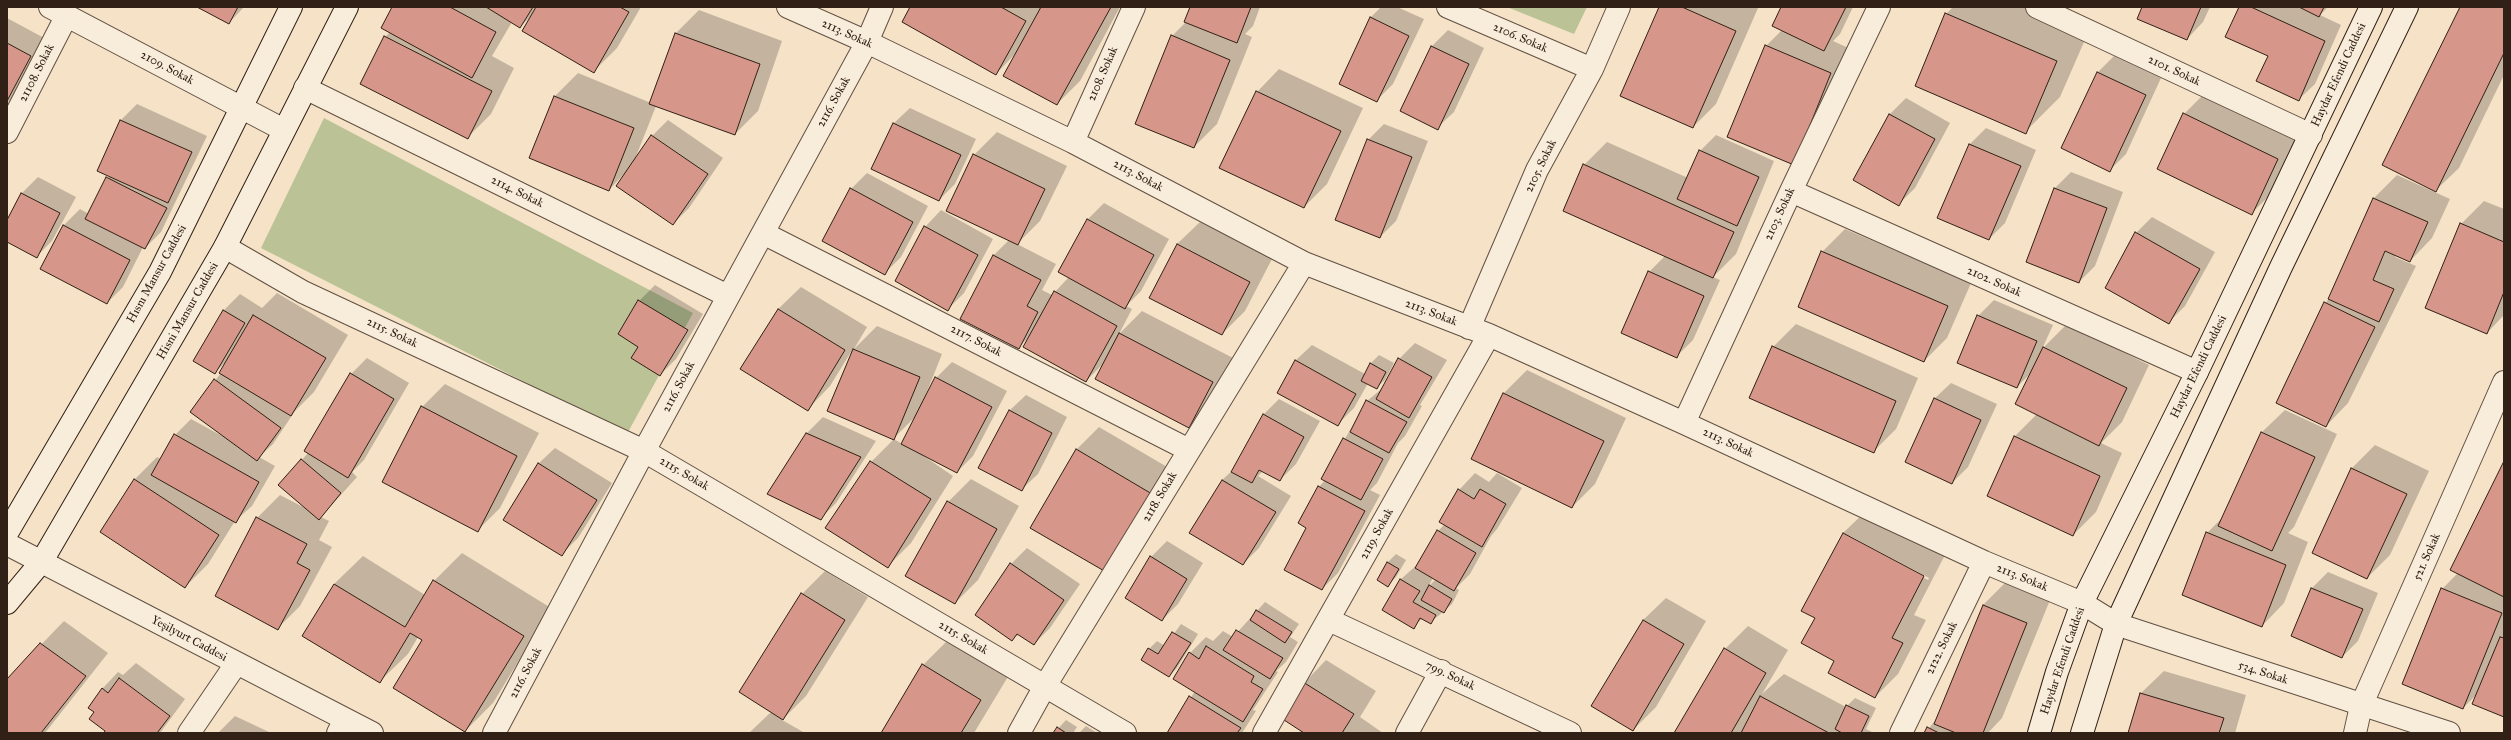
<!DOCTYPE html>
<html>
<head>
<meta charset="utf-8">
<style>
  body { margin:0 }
  #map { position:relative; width:2511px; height:740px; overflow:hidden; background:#f5e2c7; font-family:"IM FELL Great Primer",serif }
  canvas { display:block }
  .frame { position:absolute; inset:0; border:8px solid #302015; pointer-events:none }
</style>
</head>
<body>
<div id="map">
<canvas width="2511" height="740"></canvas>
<div class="frame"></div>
</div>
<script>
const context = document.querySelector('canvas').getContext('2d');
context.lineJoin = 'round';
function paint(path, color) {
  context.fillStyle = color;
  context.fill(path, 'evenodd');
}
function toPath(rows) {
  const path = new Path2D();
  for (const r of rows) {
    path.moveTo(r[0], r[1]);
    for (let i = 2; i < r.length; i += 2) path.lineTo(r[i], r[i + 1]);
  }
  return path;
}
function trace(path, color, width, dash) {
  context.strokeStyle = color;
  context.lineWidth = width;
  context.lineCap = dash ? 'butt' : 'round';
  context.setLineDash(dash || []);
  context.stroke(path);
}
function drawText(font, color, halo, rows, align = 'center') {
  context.font = font + ' "IM FELL Great Primer",serif';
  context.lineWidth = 3;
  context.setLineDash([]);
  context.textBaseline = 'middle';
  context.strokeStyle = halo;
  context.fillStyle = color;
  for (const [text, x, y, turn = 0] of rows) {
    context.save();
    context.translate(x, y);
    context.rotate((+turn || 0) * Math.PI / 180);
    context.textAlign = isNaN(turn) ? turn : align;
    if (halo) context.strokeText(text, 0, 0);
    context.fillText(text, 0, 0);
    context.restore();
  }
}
paint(toPath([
  [1507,7,1587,7,1574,34],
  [324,118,693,313,627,434,261,248]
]), '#bbc396');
paint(toPath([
  [199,7,244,7,229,23],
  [393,7,641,7,617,48,594,71,532,15,520,27,512,22,492,56,514,68,491,114,468,137,385,37,390,32],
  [912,7,1120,7,1080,81,1057,104,1015,54,996,74],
  [1191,7,1260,7,1253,26,1245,34,1252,37,1217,124,1194,147,1172,36,1186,22],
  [1381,7,1397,7,1424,19,1393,84,1377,100,1370,18],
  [1660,7,1758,8,1716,104,1693,127],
  [1782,7,1853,7,1840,34,1833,41,1853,50,1793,163,1766,46,1782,30],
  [1953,7,2046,7,2091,26,2060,97,2025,132,1946,14],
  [2143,7,2210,7,2203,22,2187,39],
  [2240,7,2328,7,2320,15,2341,25,2315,84,2298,100],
  [2461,7,2504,7,2504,75,2459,168,2436,190],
  [699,10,782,41,758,111,735,134,656,106,635,159,652,136,668,120,723,158,689,208,673,224,624,174,609,190,530,157,555,96,578,73,651,103,676,33],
  [7,18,46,39,19,91,7,103],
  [1448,30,1484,48,1454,112,1437,128,1401,111,1432,46],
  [2114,56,2161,78,2126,154,2110,170,2098,72],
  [1279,69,1363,108,1327,184,1304,207,1257,92],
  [2207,91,2301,136,2274,191,2251,214,2184,114],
  [1906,98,1950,123,1915,188,1899,204,1854,180,1890,114],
  [137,104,207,136,161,232,145,248,143,247,123,287,107,303,64,225,80,209,89,214,110,175,98,170,121,120],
  [910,108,976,139,955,184,939,200,893,124],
  [1384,124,1428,141,1396,221,1380,237,1368,140],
  [1986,128,2036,150,2005,223,1989,239,1938,217,1970,144],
  [997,132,1067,166,1040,221,1017,244,1056,264,1042,290,1052,295,1069,277,1060,272,1088,219,1104,203,1169,239,1141,291,1126,306,1132,309,1119,334,1142,311,1235,359,1212,404,1189,427,1105,362,1086,381,1029,337,1019,347,993,256,1009,240,974,155],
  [1716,135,1774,161,1736,254,1713,277,1720,280,1693,340,1677,356,1649,272,1665,256,1584,165,1607,142,1688,178,1700,151],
  [2071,172,2123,192,2095,266,2079,282,2027,262,2055,188],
  [867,173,928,206,901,257,885,273,851,189],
  [2397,175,2450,199,2432,238,2410,261,2396,255,2395,257,2416,266,2348,403,2326,426,2325,303,2329,299,2374,198],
  [38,177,76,197,52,241,36,257,7,241,7,222,22,193],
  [2484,201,2504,209,2504,315,2487,333,2461,224],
  [941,210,993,239,964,293,948,309,925,227],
  [2152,217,2215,252,2185,306,2169,322,2136,233],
  [1200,222,1272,259,1245,311,1222,334,1177,244],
  [1845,229,1971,283,1947,338,1924,361,1822,252],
  [655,285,703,314,676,359,660,375,640,346,619,334,639,301],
  [801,287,867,327,854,349,877,326,942,354,924,399,936,378,952,362,1007,391,973,456,957,472,912,448,953,476,911,543,888,566,871,462,894,439,902,444,915,417,893,439,851,352,830,386,808,409,778,309],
  [277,293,348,335,314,392,295,411,273,444,259,457,275,466,252,506,235,521,208,564,185,587,134,480,157,457,161,459,175,435,191,419,224,437,191,412,221,373,226,362,214,373,194,361,224,310,240,294,262,308],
  [1994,300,2053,325,2042,349,2067,324,2149,365,2122,422,2101,443,2122,453,2096,512,2073,535,1988,496,2015,436,2037,414,2031,373,2017,387,1978,316],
  [1796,324,1918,378,1896,429,1873,452,1773,347],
  [1415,343,1447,360,1420,405,1422,406,1405,436,1398,443,1377,483,1370,490,1380,495,1338,573,1322,589,1308,527,1319,487,1325,480,1322,478,1367,401,1385,386,1399,359],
  [1312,345,1365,374,1371,363,1379,355,1394,363,1385,380,1376,388,1368,383,1354,408,1338,424,1295,361],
  [367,358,409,383,364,460,352,472,357,477,321,517,329,521,319,540,332,547,300,606,277,629,257,518,280,495,305,508,280,485,308,453,351,374],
  [1527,370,1626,418,1595,484,1572,507,1473,459,1504,393],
  [1951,383,1997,404,1968,467,1952,483,1934,399],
  [445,384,539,433,500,508,477,531,422,407],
  [1026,395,1067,417,1038,474,1021,490,1009,411],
  [1279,399,1320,421,1296,464,1280,480,1263,471,1258,476,1291,496,1259,548,1243,564,1191,532,1222,480,1235,468,1263,415],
  [2285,410,2337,434,2294,527,2288,533,2308,542,2284,603,2262,626,2207,533,2223,517,2262,432],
  [823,417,876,441,836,503,820,519,769,494,807,433],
  [1099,427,1174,471,1129,548,1077,449],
  [2375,445,2429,471,2390,555,2367,578,2313,553,2352,468],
  [555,448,612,483,578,538,562,554,538,464],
  [2504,463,2504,716,2478,693,2463,708,2442,589,2458,573],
  [1475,473,1489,482,1497,473,1522,488,1497,529,1491,536,1470,574,1456,588,1459,590,1452,604,1430,623,1423,618,1413,627,1383,610,1401,579,1418,564,1438,531,1445,524,1440,521,1459,490],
  [1433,578,1436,579,1428,587],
  [971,479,1019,506,978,580,955,603,948,502],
  [1866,511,1946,553,1914,615,1926,620,1898,674,1875,697,1835,660,1816,618,1843,533],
  [1850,536,1929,578,1928,580,1850,538],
  [1167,541,1203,563,1178,604,1162,620,1151,557],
  [1027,548,1080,584,1050,628,1034,644,1019,634,1012,640,1011,564],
  [462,553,551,608,493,703,465,731,423,640,418,637,408,654,379,682,334,584,363,556,425,595,434,581],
  [1396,554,1406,560,1396,577,1388,585,1378,579,1388,562],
  [825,571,868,597,806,696,782,720,805,733,749,733,770,713,774,713,741,692,802,594],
  [2328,572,2378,593,2358,641,2342,657,2292,636,2312,588],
  [2006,582,2050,600,2002,718,1988,733,1925,733,1938,717,1983,605],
  [1666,598,1706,621,1656,707,1633,730,1643,620],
  [1265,602,1299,624,1290,637,1298,642,1286,662,1276,671,1278,672,1253,710,1256,711,1242,733,1168,733,1195,691,1190,653,1206,637,1213,641,1223,631,1233,637],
  [64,621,108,653,45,733,7,733,7,680],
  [1181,624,1198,634,1177,668,1169,676,1149,649,1157,641,1165,646],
  [1748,626,1788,650,1762,694,1784,674,1846,707,1855,698,1876,708,1866,729,1874,733,1675,733,1725,649],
  [958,630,1015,665,974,733,882,733,923,665],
  [1326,660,1376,691,1360,717,1383,733,1305,733,1304,683],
  [136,663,185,699,160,733,105,733,106,731,95,711,102,689,118,672,123,675],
  [2164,671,2246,695,2235,733,2129,733,2141,693],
  [235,716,271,733,218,733],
  [1066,720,1077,727,1073,733,1054,733],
  [1086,726,1097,733,1079,733]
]), '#0003');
const building = toPath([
  [197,7,238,7,229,24,197,7],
  [392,7,450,7,496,32,472,78,381,28,392,7],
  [486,7,533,7,520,28,486,7],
  [536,7,620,7,629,12,594,73,522,31,536,7],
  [910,7,1001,7,1026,21,996,75,902,22,910,7],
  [1041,7,1111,7,1057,105,1003,76,1041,7],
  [1190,7,1251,7,1237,43,1184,22,1190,7],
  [1659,7,1682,7,1736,31,1693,128,1620,96,1659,7],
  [1781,7,1846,7,1824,51,1772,26,1781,7],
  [2142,7,2201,7,2187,40,2137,19,2142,7],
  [2239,7,2251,7,2325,41,2299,101,2256,81,2268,56,2225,37,2239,7],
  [2299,7,2324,7,2319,17,2299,7],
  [2460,7,2504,7,2504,53,2436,192,2382,165,2460,7],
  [1945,13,2057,61,2026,134,1915,86,1945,13],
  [1370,17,1409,36,1377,102,1339,84,1370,17],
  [675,33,760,64,735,135,649,104,675,33],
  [1171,35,1230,60,1194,148,1135,124,1171,35],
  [384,36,492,91,468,139,360,84,384,36],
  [7,43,31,56,7,101,7,43],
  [1765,45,1831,73,1794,165,1727,137,1765,45],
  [1431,46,1469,64,1438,130,1400,111,1431,46],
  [2097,72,2146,95,2110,172,2061,148,2097,72],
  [1256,91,1341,131,1304,208,1219,168,1256,91],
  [554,96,634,128,609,191,529,158,554,96],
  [2183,113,2278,159,2252,215,2157,169,2183,113],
  [1889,114,1935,139,1899,206,1853,180,1889,114],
  [120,120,192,152,168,203,97,171,120,120],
  [893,123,961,155,939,201,871,169,893,123],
  [651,135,708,174,673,225,616,186,651,135],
  [1367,139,1412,157,1380,238,1335,220,1367,139],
  [1969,144,2021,166,1989,240,1937,218,1969,144],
  [1699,150,1759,177,1737,226,1677,199,1699,150],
  [973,154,1045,189,1018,245,946,211,973,154],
  [1583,164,1734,232,1713,278,1563,211,1583,164],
  [106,177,167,208,145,249,85,219,106,177],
  [850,188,913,222,885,275,822,241,850,188],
  [2054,188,2107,208,2079,283,2026,262,2054,188],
  [21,193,60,213,37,258,7,242,7,220,21,193],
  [2373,198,2428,222,2410,262,2385,251,2373,280,2394,289,2379,322,2328,299,2373,198],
  [1087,219,1154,255,1125,309,1058,272,1087,219],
  [2460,223,2504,242,2504,292,2487,334,2425,308,2460,223],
  [63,225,130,260,107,304,40,269,63,225],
  [924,226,978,255,948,311,895,281,924,226],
  [2135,232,2200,269,2169,324,2105,288,2135,232],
  [1177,244,1250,282,1222,335,1149,298,1177,244],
  [1821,251,1948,306,1924,362,1798,307,1821,251],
  [993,255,1041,280,1027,306,1038,312,1019,349,960,319,993,255],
  [1648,271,1704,296,1677,358,1621,333,1648,271],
  [1054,291,1117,326,1086,382,1023,347,1054,291],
  [638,300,688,330,660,376,631,358,638,347,618,334,638,300],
  [2324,302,2375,327,2326,427,2276,403,2324,302],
  [778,309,845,350,808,411,740,369,778,309],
  [223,310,245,323,215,374,193,361,223,310],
  [253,315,326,358,291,416,219,373,253,315],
  [1977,315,2037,341,2017,388,1957,363,1977,315],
  [1119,333,1213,382,1189,428,1095,379,1119,333],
  [1772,346,1896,401,1874,453,1749,398,1772,346],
  [2043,347,2127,388,2099,446,2015,404,2043,347],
  [853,349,920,377,894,440,827,411,853,349],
  [1398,358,1432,377,1409,418,1376,399,1398,358],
  [1295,360,1356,394,1338,426,1277,393,1295,360],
  [1370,363,1386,372,1377,389,1361,381,1370,363],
  [350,373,394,399,348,478,304,451,350,373],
  [935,377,992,407,957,473,901,444,935,377],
  [214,379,281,428,257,461,190,412,214,379],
  [1503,393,1604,441,1572,508,1471,459,1503,393],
  [1934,398,1981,420,1952,484,1905,462,1934,398],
  [1366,400,1407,422,1389,453,1350,432,1366,400],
  [421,406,517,456,478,532,382,482,421,406],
  [1009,410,1052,433,1022,491,978,468,1009,410],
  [1263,414,1304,437,1280,481,1259,470,1252,483,1231,472,1263,414],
  [2261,432,2315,457,2272,551,2218,526,2261,432],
  [806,433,861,457,821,520,767,494,806,433],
  [174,434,259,482,236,523,151,475,174,434],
  [2014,436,2100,476,2073,536,1987,496,2014,436],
  [1343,438,1383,459,1361,500,1321,479,1343,438],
  [1076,449,1152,494,1106,572,1030,528,1076,449],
  [301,459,341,493,319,520,278,485,301,459],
  [870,461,931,499,888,568,825,528,870,461],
  [2504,461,2504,597,2450,570,2504,461],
  [538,463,597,500,562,556,503,520,538,463],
  [2351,468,2407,494,2367,579,2312,553,2351,468],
  [134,479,219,535,185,588,100,532,134,479],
  [1222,480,1276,512,1243,565,1189,533,1222,480],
  [1318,486,1365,511,1322,590,1284,570,1306,528,1298,523,1318,486],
  [1458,489,1474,499,1480,489,1506,504,1482,547,1439,522,1458,489],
  [947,501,997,529,955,604,905,576,947,501],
  [256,517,307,544,297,563,310,570,278,630,215,596,256,517],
  [1437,530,1476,553,1454,591,1415,568,1437,530],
  [2206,532,2286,565,2262,627,2182,595,2206,532],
  [1843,533,1924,576,1892,638,1903,643,1875,698,1828,673,1834,661,1801,643,1815,618,1801,611,1843,533],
  [1150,556,1187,579,1162,621,1125,598,1150,556],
  [1387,562,1399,569,1388,587,1377,580,1387,562],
  [1010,563,1064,600,1034,645,1017,634,1012,641,975,615,1010,563],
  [1400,579,1420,591,1413,602,1436,615,1431,624,1420,618,1414,629,1382,610,1400,579],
  [433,580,524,636,465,732,393,688,422,640,410,633,380,683,302,636,334,584,405,627,433,580],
  [1429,585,1452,599,1444,613,1421,600,1429,585],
  [2311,588,2363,609,2342,658,2291,636,2311,588],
  [2441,588,2502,613,2463,709,2402,684,2441,588],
  [801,593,845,620,783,720,739,692,801,593],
  [1983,605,2027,623,1983,733,1956,733,1934,724,1983,605],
  [1256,610,1292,632,1285,643,1250,620,1256,610],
  [1643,620,1684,644,1633,731,1591,706,1643,620],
  [1236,630,1283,658,1270,679,1223,650,1236,630],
  [1172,632,1191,643,1169,677,1141,660,1148,648,1158,654,1172,632],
  [2500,637,2504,638,2504,717,2472,704,2500,637],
  [40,643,86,676,41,733,7,733,7,679,40,643],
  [1206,646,1254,676,1251,682,1263,689,1243,722,1173,679,1189,652,1199,659,1206,646],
  [1724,648,1766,673,1731,733,1674,733,1724,648],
  [922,664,981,700,961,733,881,733,922,664],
  [119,678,170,716,157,733,104,733,105,731,89,719,94,712,88,708,102,688,108,693,119,678],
  [1303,682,1354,714,1342,733,1304,733,1281,718,1303,682],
  [2140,693,2224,718,2219,733,2128,733,2140,693],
  [1189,696,1241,728,1237,733,1167,733,1189,696],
  [1760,696,1829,733,1741,733,1760,696],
  [1846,705,1869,716,1861,733,1842,733,1835,729,1846,705],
  [1057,727,1066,733,1053,733,1057,727],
  [1927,727,1939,733,1924,733,1927,727]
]);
paint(building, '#d69689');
trace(building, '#302015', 1);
const minor = toPath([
  [50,7,284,130],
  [788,7,867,42,1073,142,1304,263,1489,335,1684,423,1984,562,2082,603],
  [1448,7,1592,69],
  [2037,7,2311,135],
  [305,88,728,296],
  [7,132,67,15],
  [1073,142,1134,7],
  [1791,191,2197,372],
  [763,233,1189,450],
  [225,247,303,292,644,451,1125,733],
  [1469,328,1537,170,1592,69,1619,7],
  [1684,423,1791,191,1879,7],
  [1329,620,1570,733],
  [189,733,236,664],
  [338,733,345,720],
  [494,733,644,451,867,42,882,7],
  [1019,733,1045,686,1304,263],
  [1264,733,1489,335],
  [1407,733,1441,671],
  [1901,733,1984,562],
  [2355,733,2361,706,2504,382]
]);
const tertiary = toPath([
  [7,544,372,733],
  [2082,603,2116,624,2449,733]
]);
const secondary = toPath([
  [7,533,160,272,291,7],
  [7,603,42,561,225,247,347,7],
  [2039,733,2057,672,2082,603,2197,372,2371,7],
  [2082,733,2116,624,2281,267,2407,7]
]);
trace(minor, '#615042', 24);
trace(tertiary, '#615042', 24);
trace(secondary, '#302015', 24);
trace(minor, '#f8ecdb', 22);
trace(tertiary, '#f8ecdb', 22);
trace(secondary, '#f8ecdb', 22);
drawText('12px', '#302015', '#f8ecdb', [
  ["2113. Sokak",847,34,24],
  ["2106. Sokak",1520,38,23],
  ["2109. Sokak",167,68,28],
  ["2101. Sokak",2174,71,25],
  ["21108. Sokak",37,73,-63],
  ["2108. Sokak",1103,74,-66],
  ["Haydar Efendi Caddesi",2339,75,-65],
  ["2116. Sokak",834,102,-61],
  ["2105. Sokak",1541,166,-64],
  ["2113. Sokak",1138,176,28],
  ["2114. Sokak",517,192,26],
  ["2103. Sokak",1780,214,-65],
  ["Hısnı Mansur Caddesi",157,274,-61],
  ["2102. Sokak",1994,282,24],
  ["Hisni Mansur Caddesi",188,311,-60],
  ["2113. Sokak",1431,313,21],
  ["2115. Sokak",392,333,25],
  ["2117. Sokak",976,341,27],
  ["Haydar Efendi Caddesi",2199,367,-64],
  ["2116. Sokak",679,387,-62],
  ["2113. Sokak",1728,443,25],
  ["2115. Sokak",684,474,30],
  ["2118. Sokak",1160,497,-59],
  ["2119. Sokak",1377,534,-61],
  ["521. Sokak",2427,557,-66],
  ["2113. Sokak",2022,578,22],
  ["2115. Sokak",963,638,30],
  ["Yeşilyurt Caddesi",189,639,28],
  ["2122. Sokak",1942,648,-64],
  ["Haydar Efendi Caddesi",2063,661,-71],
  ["2116. Sokak",526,673,-62],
  ["534. Sokak",2263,673,18],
  ["799. Sokak",1450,676,25]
]);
</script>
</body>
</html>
